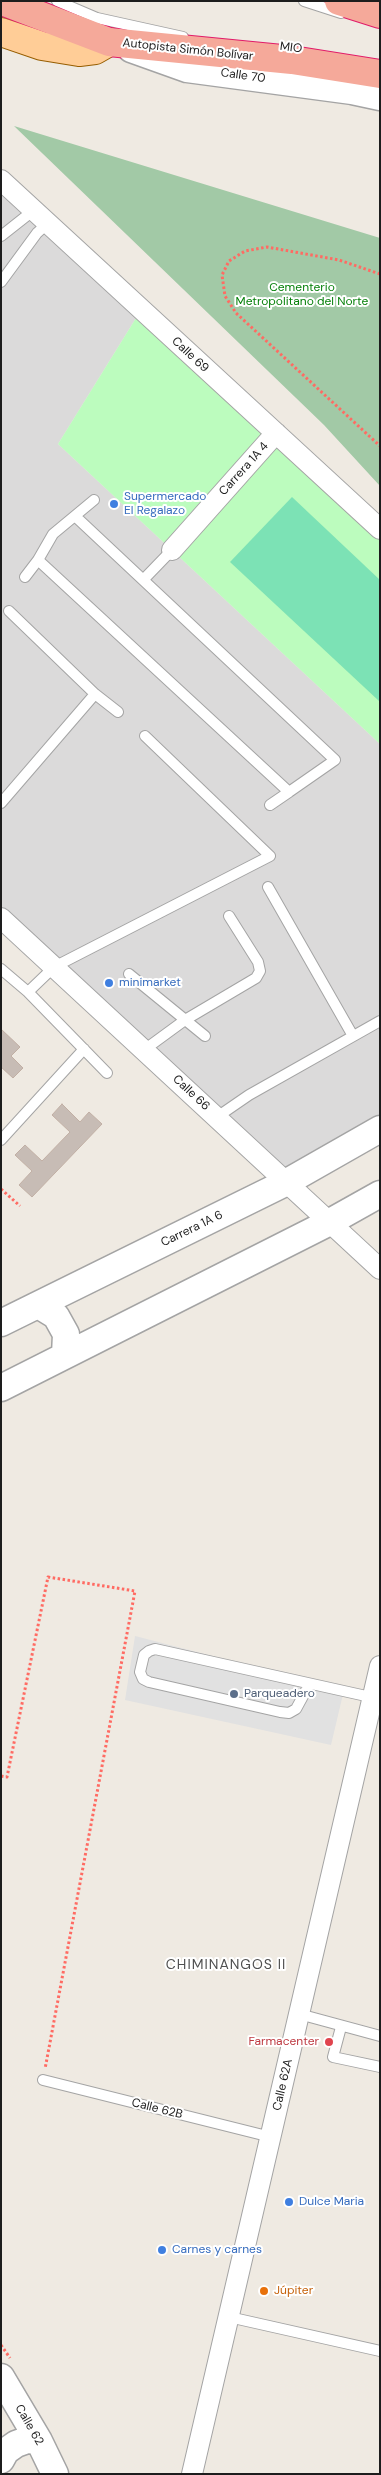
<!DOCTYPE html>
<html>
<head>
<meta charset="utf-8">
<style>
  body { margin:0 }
  #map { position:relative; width:381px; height:2475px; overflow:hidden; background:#efeae2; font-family:"DM Sans",sans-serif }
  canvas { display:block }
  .frame { position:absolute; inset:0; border:2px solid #1d1d1d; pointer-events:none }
</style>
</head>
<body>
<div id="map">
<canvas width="381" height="2475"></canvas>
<div class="frame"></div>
</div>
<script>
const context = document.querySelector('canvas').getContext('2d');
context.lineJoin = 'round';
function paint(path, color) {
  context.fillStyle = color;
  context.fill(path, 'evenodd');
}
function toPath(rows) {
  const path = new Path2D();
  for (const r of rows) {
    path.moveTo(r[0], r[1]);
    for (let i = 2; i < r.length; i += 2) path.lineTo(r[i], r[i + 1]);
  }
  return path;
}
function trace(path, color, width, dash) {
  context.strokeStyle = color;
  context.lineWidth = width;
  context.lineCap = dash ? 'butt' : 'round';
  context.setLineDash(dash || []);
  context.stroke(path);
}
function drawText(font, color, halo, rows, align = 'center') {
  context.font = font + ' "DM Sans",sans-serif';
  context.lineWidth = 4;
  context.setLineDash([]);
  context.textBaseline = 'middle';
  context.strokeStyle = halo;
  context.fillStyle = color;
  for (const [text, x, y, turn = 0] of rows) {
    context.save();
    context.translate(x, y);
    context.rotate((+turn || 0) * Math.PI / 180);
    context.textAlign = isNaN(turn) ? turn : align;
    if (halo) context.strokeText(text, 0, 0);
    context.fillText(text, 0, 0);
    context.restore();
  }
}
paint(toPath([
  [1,180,141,310,58,444,380,744,380,1129,287,1182,1,918]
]), '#dbdada');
paint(toPath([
  [14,126,380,238,380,486,324,425]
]), '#a2c9a6');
paint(toPath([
  [141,310,380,529,380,744,58,444]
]), '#bcfcbe');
paint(toPath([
  [292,497,380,580,379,701,230,562]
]), '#7ce2b5');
paint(toPath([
  [135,1636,344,1690,331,1745,125,1700]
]), '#e1e1e1');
const building = toPath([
  [1,1029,20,1047,11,1056,23,1068,13,1078,1,1067,1,1029],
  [62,1104,80,1122,89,1112,102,1124,32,1197,19,1185,32,1171,15,1155,25,1145,42,1161,70,1132,52,1115,62,1104]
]);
paint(building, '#c7bcb5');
trace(building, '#c1afa4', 1);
const service = toPath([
  [57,1,97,18,183,37],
  [304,1,341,13],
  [1,236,34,210],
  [1,282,37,233,48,223],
  [38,560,289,792,335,760,76,517],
  [25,577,38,560,53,534,94,500],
  [144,579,172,550],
  [9,611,95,694,118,712],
  [1,803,95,694],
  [270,805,289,792],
  [268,887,353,1036],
  [1,969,28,992,107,1073],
  [129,974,205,1036],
  [28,992,54,967,270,856,145,736],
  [144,1050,185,1020,256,978,260,971,258,962,229,916],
  [217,1117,249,1095,380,1021],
  [1,1140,84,1049],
  [309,1685,296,1709,289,1713,280,1712,149,1682,143,1679,140,1672,144,1655,149,1651,155,1649,375,1698],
  [299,2014,380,2036],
  [341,2027,333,2057,380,2067],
  [43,2080,271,2137],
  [229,2317,380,2351]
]);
const minor = toPath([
  [1,180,380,529],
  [172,550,276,433],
  [1,918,380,1269],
  [192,2474,380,1666]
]);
const tertiary = toPath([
  [131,49,187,69,352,91,380,97],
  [38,1305,56,1316,66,1334,65,1355],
  [1,1323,287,1182,380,1129],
  [1,1388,330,1222,380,1194],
  [1,2377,39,2441,55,2474],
  [1,2460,6,2451,16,2444,27,2440,39,2441]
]);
const primary = toPath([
  [1,32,42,46,79,52,95,50,109,42]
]);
const trunk = toPath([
  [2,1,109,42,292,60,380,74],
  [339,1,380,14]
]);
trace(service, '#a4a4a4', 12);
trace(minor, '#a4a4a4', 22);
trace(tertiary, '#a4a4a4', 29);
trace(primary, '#965d00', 30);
trace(trunk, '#e11b69', 30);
trace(toPath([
  [380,274,339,260,267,247,245,251,229,261,222,275,225,296,236,313,380,446],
  [1,1189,20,1206],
  [1,1776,7,1777,48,1577,135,1591,45,2069],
  [1,2345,10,2358]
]), '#ff6b63', 3, [2.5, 2.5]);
trace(service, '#fff', 10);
trace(minor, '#fff', 20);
trace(tertiary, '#fff', 26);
trace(primary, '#ffcd97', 28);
trace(trunk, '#f5a99a', 28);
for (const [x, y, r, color] of [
  [114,504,5,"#3f7fe0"],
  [109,983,5,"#3f7fe0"],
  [234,1694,5,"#5c6f8a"],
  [329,2042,5,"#e0444e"],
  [289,2202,5,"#3f7fe0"],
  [162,2250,5,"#3f7fe0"],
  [264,2291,5,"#e8710a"]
]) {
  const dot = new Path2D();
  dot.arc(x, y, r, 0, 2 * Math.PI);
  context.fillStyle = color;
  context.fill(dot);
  trace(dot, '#fff', 2);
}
drawText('12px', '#1d1d1d', '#fff', [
  ["MIO",291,48,7],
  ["Autopista Simón Bolívar",188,50,6],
  ["Calle 70",243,76,8],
  ["Calle 69",190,355,43],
  ["Carrera 1A 4",244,469,-48],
  ["Calle 66",191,1093,43],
  ["Carrera 1A 6",192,1229,-26],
  ["Calle 62A",283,2085,-77],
  ["Calle 62B",157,2109,14],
  ["Calle 62",29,2425,60]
]);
drawText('12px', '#06800a', '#fff', [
  ["Cementerio",302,288],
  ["Metropolitano del Norte",302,302]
]);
drawText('12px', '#366cbe', '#fff', [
  ["Supermercado",124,497],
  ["El Regalazo",124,511],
  ["minimarket",119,983],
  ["Dulce Maria",299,2202],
  ["Carnes y carnes",172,2250]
], 'left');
drawText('12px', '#4e5e75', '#fff', [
  ["Parqueadero",244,1694]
], 'left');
drawText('12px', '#be3a42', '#fff', [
  ["Farmacenter",319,2042]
], 'right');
drawText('12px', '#c56008', '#fff', [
  ["Júpiter",274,2291]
], 'left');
context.letterSpacing = '1px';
drawText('14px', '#505050', '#fff', [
  ["CHIMINANGOS II",226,1965]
]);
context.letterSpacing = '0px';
</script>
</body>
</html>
